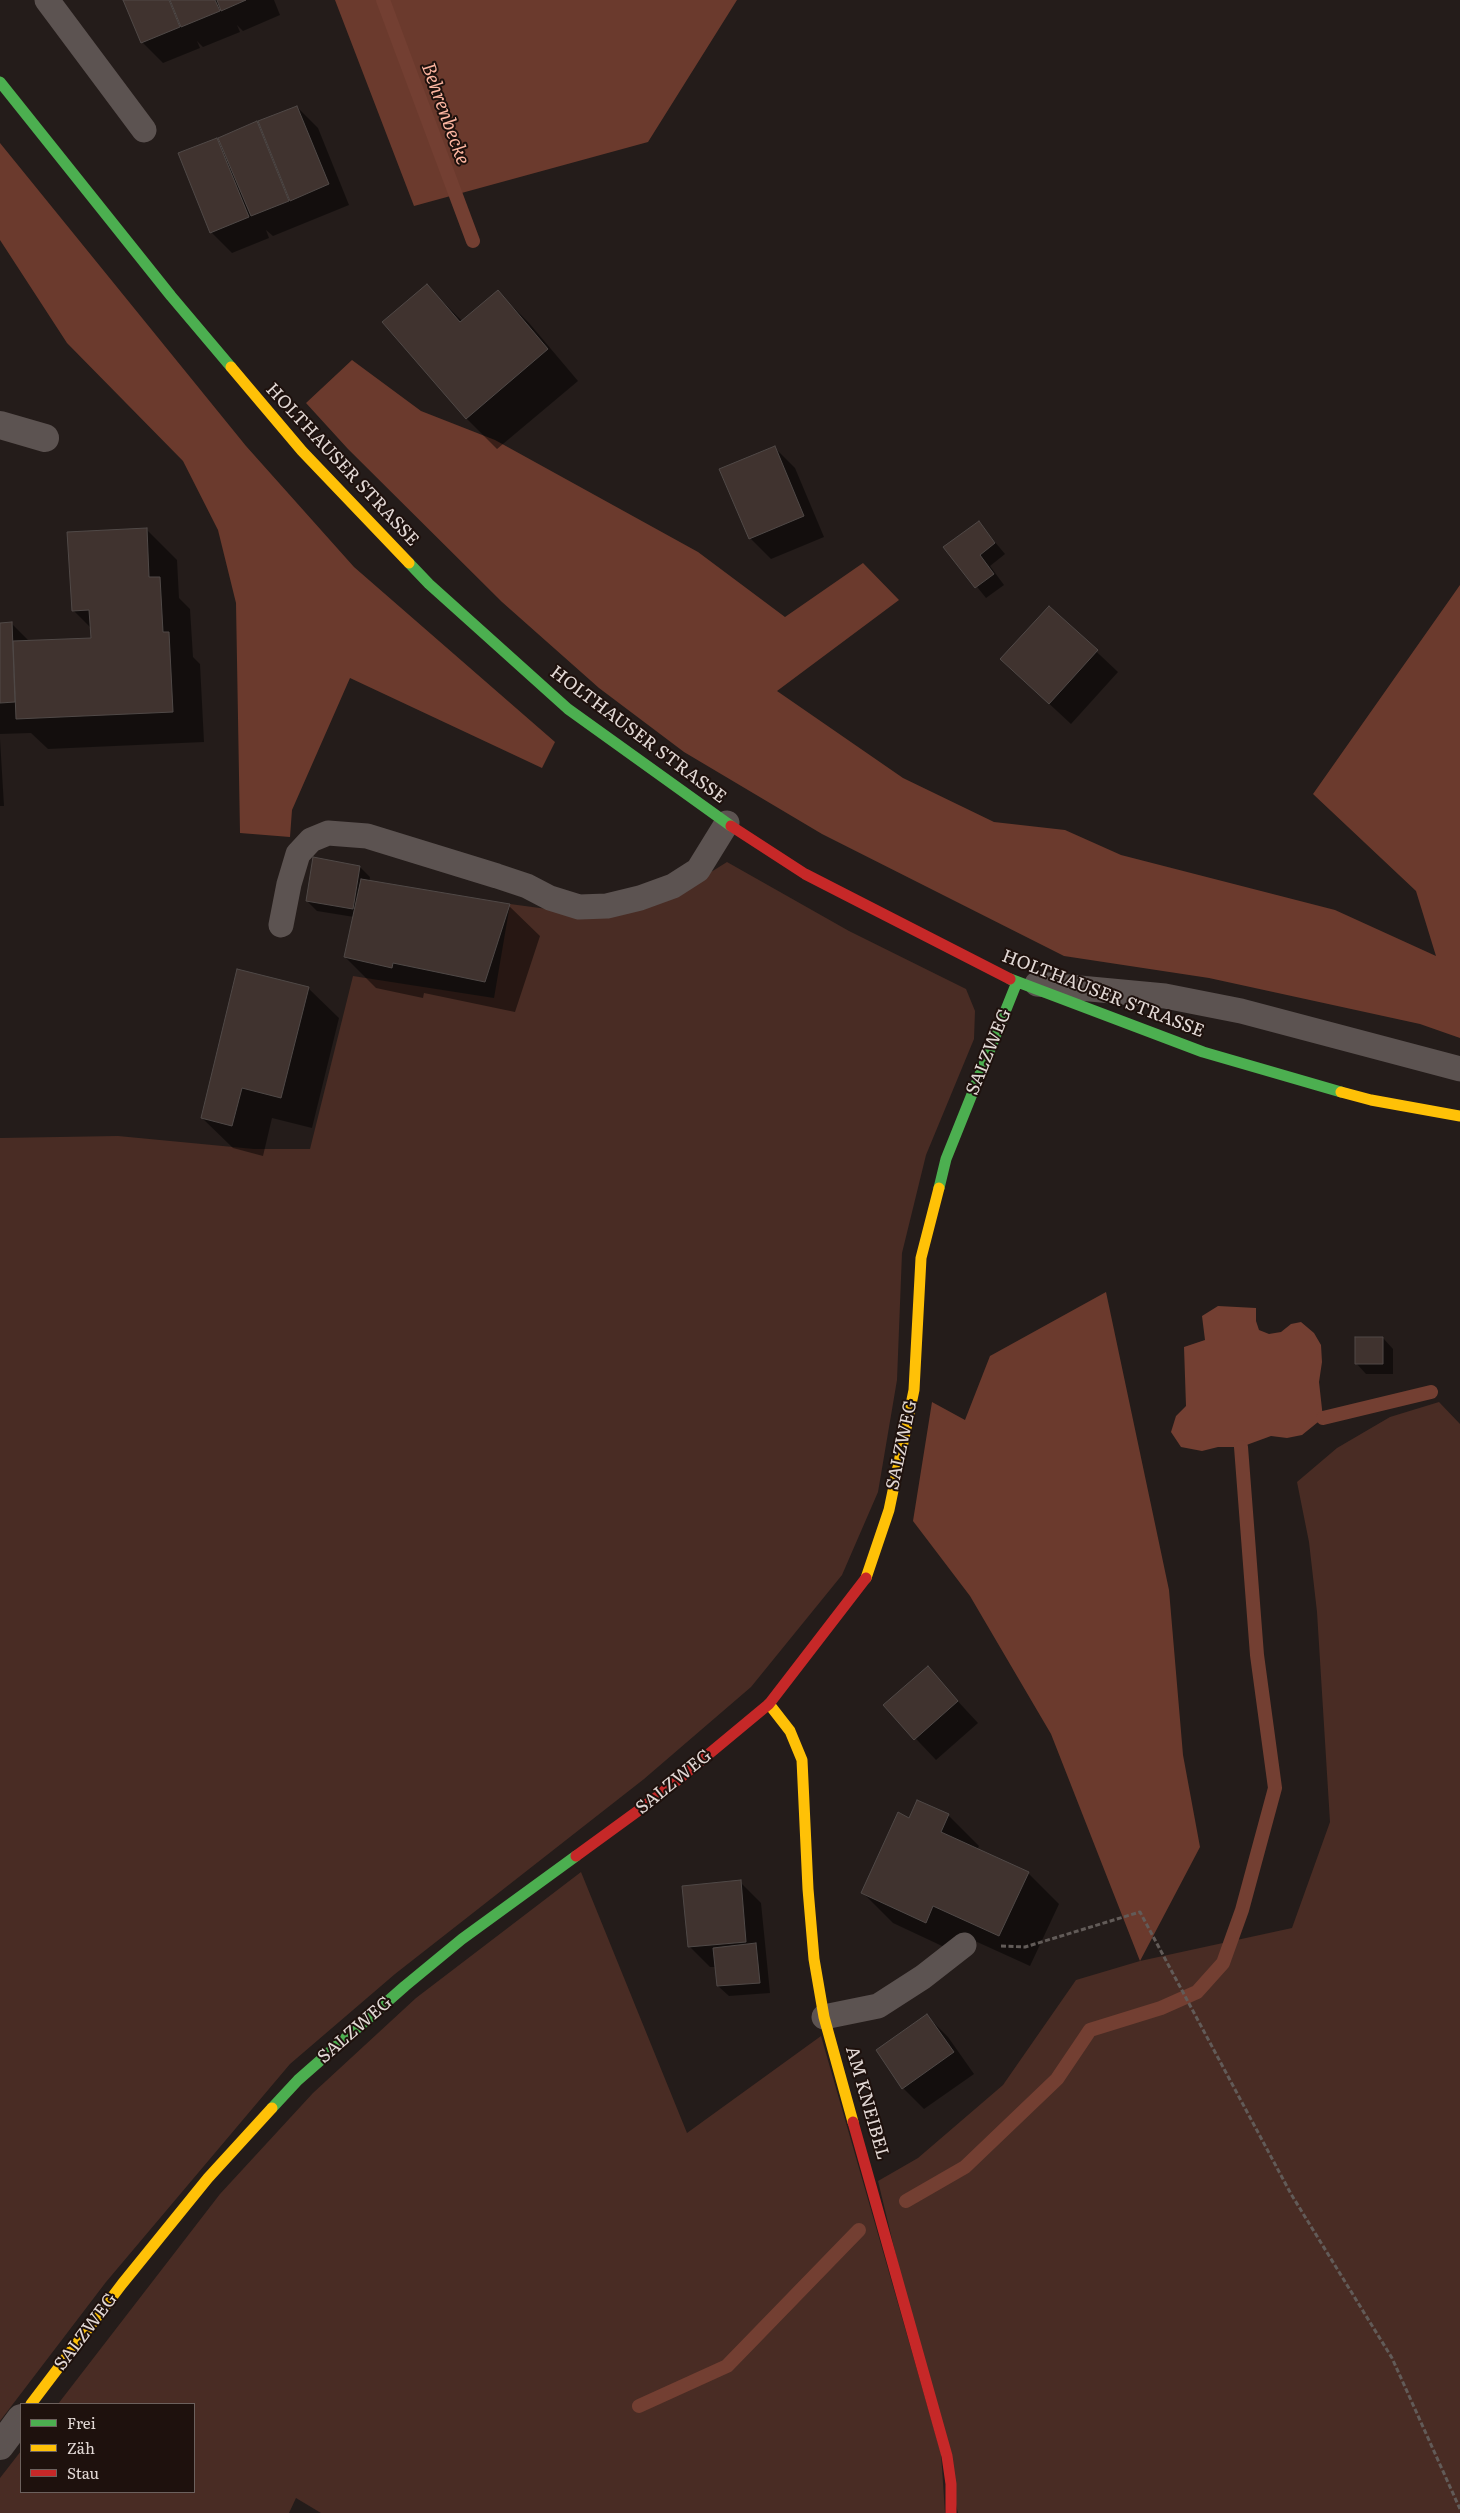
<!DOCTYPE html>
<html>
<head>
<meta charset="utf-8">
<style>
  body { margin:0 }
  #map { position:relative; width:1460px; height:2513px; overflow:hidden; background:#241c1a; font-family:Literata,serif }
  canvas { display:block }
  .legend { position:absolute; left:20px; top:2403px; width:175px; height:90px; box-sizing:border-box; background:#1e110d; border:1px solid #6c615d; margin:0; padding:6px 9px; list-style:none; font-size:15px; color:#e2d8d5 }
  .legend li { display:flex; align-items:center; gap:10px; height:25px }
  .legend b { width:25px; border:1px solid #6c615d }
</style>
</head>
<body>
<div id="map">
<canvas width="1460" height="2513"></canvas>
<ul class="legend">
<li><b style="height:6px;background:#4caf50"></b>Frei</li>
<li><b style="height:6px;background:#ffc107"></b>Zäh</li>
<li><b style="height:6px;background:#c62828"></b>Stau</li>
</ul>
</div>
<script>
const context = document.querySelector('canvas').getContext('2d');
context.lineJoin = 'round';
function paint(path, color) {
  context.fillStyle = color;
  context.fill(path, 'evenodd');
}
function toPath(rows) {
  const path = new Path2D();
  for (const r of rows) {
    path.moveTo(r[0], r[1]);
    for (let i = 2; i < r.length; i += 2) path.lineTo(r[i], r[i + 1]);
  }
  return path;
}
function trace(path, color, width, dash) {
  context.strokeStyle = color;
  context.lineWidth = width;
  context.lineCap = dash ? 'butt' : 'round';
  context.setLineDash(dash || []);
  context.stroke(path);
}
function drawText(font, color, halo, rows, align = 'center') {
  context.font = font + ' Literata,serif';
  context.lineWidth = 4;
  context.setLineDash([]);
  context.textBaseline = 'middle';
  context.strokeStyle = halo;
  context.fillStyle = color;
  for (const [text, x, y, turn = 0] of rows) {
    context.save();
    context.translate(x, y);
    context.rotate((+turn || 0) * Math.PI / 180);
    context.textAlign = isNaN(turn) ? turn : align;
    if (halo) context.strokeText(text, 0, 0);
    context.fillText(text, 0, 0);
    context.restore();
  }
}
paint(toPath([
  [727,862,849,931,966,989,975,1011,974,1039,926,1155,902,1253,897,1380,878,1492,842,1575,751,1687,644,1779,395,1974,290,2064,106,2282,0,2421,0,1138,118,1136,254,1149,310,1149,353,976,494,998,510,904,577,913,679,892],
  [1439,1402,1460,1424,1460,2513,958,2513,878,2181,918,2158,1003,2085,1076,1980,1140,1961,1292,1928,1330,1822,1317,1612,1309,1542,1297,1482,1337,1448,1390,1417],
  [581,1872,687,2133,821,2036,941,2453,945,2513,321,2513,296,2498,289,2513,0,2513,0,2478,21,2451,21,2492,194,2492,194,2404,58,2404,220,2194,313,2093,416,1998]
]), '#492c24');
paint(toPath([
  [335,0,737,0,648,142,414,206],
  [0,143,246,446,354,567,555,742,542,768,350,678,292,810,290,837,240,833,236,603,218,530,183,461,67,343,0,240],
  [352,360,421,411,495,440,698,552,785,617,863,563,899,600,777,691,903,778,994,822,1065,830,1121,855,1335,910,1436,956,1416,891,1313,794,1460,585,1460,1038,1420,1024,1209,978,1064,956,822,834,684,752,599,688,502,602,348,449,306,403],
  [1106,1292,1169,1590,1183,1755,1200,1847,1140,1961,1051,1734,970,1596,913,1521,932,1402,965,1420,990,1356]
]), '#6b3a2d');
paint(toPath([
  [1218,1306,1256,1308,1256,1321,1259,1330,1269,1334,1281,1332,1291,1324,1301,1322,1314,1333,1321,1345,1322,1362,1319,1382,1323,1418,1302,1435,1287,1438,1271,1436,1241,1447,1218,1447,1202,1451,1181,1447,1171,1432,1176,1416,1186,1406,1184,1347,1205,1340,1202,1316]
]), '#733f32');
paint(toPath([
  [124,0,274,0,280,15,243,31,237,25,240,32,203,47,197,41,200,48,163,63,142,42],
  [297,107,318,128,349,205,273,236,266,230,269,238,232,253,211,232,217,139,223,145,220,138],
  [427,286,463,322,498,292,529,323,578,381,497,449,467,419,384,322],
  [774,447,795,468,824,537,771,559,750,538],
  [979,523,1005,554,990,566,1004,585,986,598,945,547],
  [146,529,177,560,179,598,190,609,193,657,200,664,204,742,48,749,31,733,0,734,0,624,11,623,30,642,92,639,92,629,73,610],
  [1049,607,1118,672,1071,724,1001,659],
  [0,739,4,806,0,806],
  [360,867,370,877,369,882,509,906,540,936,515,1012,424,993,423,998,376,988,345,957,354,917,317,911,307,901],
  [308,988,339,1018,312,1128,272,1118,263,1156,233,1148,202,1118],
  [1383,1338,1393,1349,1393,1374,1366,1374,1356,1363],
  [927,1668,978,1723,936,1760,885,1706],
  [948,1815,979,1846,977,1850,1028,1873,1059,1904,1030,1966,964,1936,957,1953,893,1923,863,1893,909,1819],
  [740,1882,761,1903,770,1993,729,1996,718,1986,717,1967,710,1967,689,1946],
  [927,2016,948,2037,974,2074,924,2109,903,2088]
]), '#0007');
trace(toPath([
  [383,0,473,241],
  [1323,1418,1431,1392],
  [906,2201,965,2167,1057,2079,1090,2030,1161,2008,1197,1992,1223,1963,1242,1910,1275,1788,1257,1655,1241,1447],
  [639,2406,727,2366,859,2230]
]), '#733f32', 14);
const building = toPath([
  [123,0,169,0,180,27,141,43,123,0],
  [170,0,215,0,220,11,181,27,170,0],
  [217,0,246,0,221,11,217,0],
  [297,106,329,184,290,201,258,121,297,106],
  [257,121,289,201,251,216,218,138,257,121],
  [217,138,249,217,210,233,178,153,217,138],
  [427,284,460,322,498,290,548,349,466,419,382,322,427,284],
  [775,446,804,516,749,539,719,469,775,446],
  [979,521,995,543,980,555,994,574,975,588,943,547,979,521],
  [147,528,149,577,160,577,163,632,169,632,173,712,16,719,13,641,91,638,89,610,72,611,67,532,147,528],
  [1049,606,1098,650,1049,704,1000,659,1049,606],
  [12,622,15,702,0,703,0,623,12,622],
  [313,857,360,866,353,909,306,901,313,857],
  [361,879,510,904,485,982,393,963,392,968,344,957,361,879],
  [237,969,309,987,281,1098,242,1088,232,1126,201,1118,237,969],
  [1355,1337,1383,1337,1383,1364,1355,1364,1355,1337],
  [928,1666,958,1701,914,1740,883,1705,928,1666],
  [917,1800,949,1814,941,1832,1029,1872,999,1936,933,1906,926,1923,861,1893,898,1812,909,1818,917,1800],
  [741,1880,746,1942,688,1947,682,1886,741,1880],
  [756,1943,760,1983,717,1986,713,1948,756,1943],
  [927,2014,954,2052,902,2089,876,2050,927,2014]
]);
paint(building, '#40332f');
trace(building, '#504947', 1);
trace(toPath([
  [1001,1946,1025,1947,1140,1912,1291,2194,1392,2358,1460,2509]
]), '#625b58', 3, [5, 2.5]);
trace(toPath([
  [47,0,144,130],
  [281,925,289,884,298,854,311,840,328,833,367,836,497,876,527,886,550,898,579,907,607,906,640,898,673,886,698,870,727,823],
  [1037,984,1165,996,1241,1011,1460,1069],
  [824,2017,878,2006,923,1977,964,1945]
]), '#5c5351', 25);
trace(toPath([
  [0,425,45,438],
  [0,2446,21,2418]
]), '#5c5351', 28);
trace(toPath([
  [0,82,171,296,231,367],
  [409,563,429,584,568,709,731,826],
  [1010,979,1203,1052,1341,1092],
  [939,1188,946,1159,1017,982],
  [272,2108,298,2080,405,1986,462,1939,576,1856]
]), '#4caf50', 11);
trace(toPath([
  [231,367,302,451,409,563],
  [1341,1092,1371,1100,1460,1116],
  [866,1578,889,1510,914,1390,921,1258,939,1188],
  [769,1704,790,1731,802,1760,808,1889,814,1959,824,2017,853,2122],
  [31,2404,122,2284,208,2178,272,2108]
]), '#ffc107', 11);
trace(toPath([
  [731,826,805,874,1010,979],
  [576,1856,657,1797,769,1704,866,1578],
  [853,2122,947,2456,951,2484,951,2513]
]), '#c62828', 11);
drawText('18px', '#e2d8d5', '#1e110d', [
  ["HOLTHAUSER STRASSE",342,465,47],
  ["HOLTHAUSER STRASSE",638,735,37],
  ["HOLTHAUSER STRASSE",1103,994,21],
  ["SALZWEG",989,1052,-68],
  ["SALZWEG",902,1445,-78],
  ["SALZWEG",674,1782,-39],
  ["SALZWEG",355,2030,-41],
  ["AM KNEIBEL",867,2103,74],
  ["SALZWEG",86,2332,-53]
]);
drawText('italic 19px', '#fcb5a0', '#1e110d', [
  ["Behrenbecke",445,114,70]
]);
</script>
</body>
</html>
